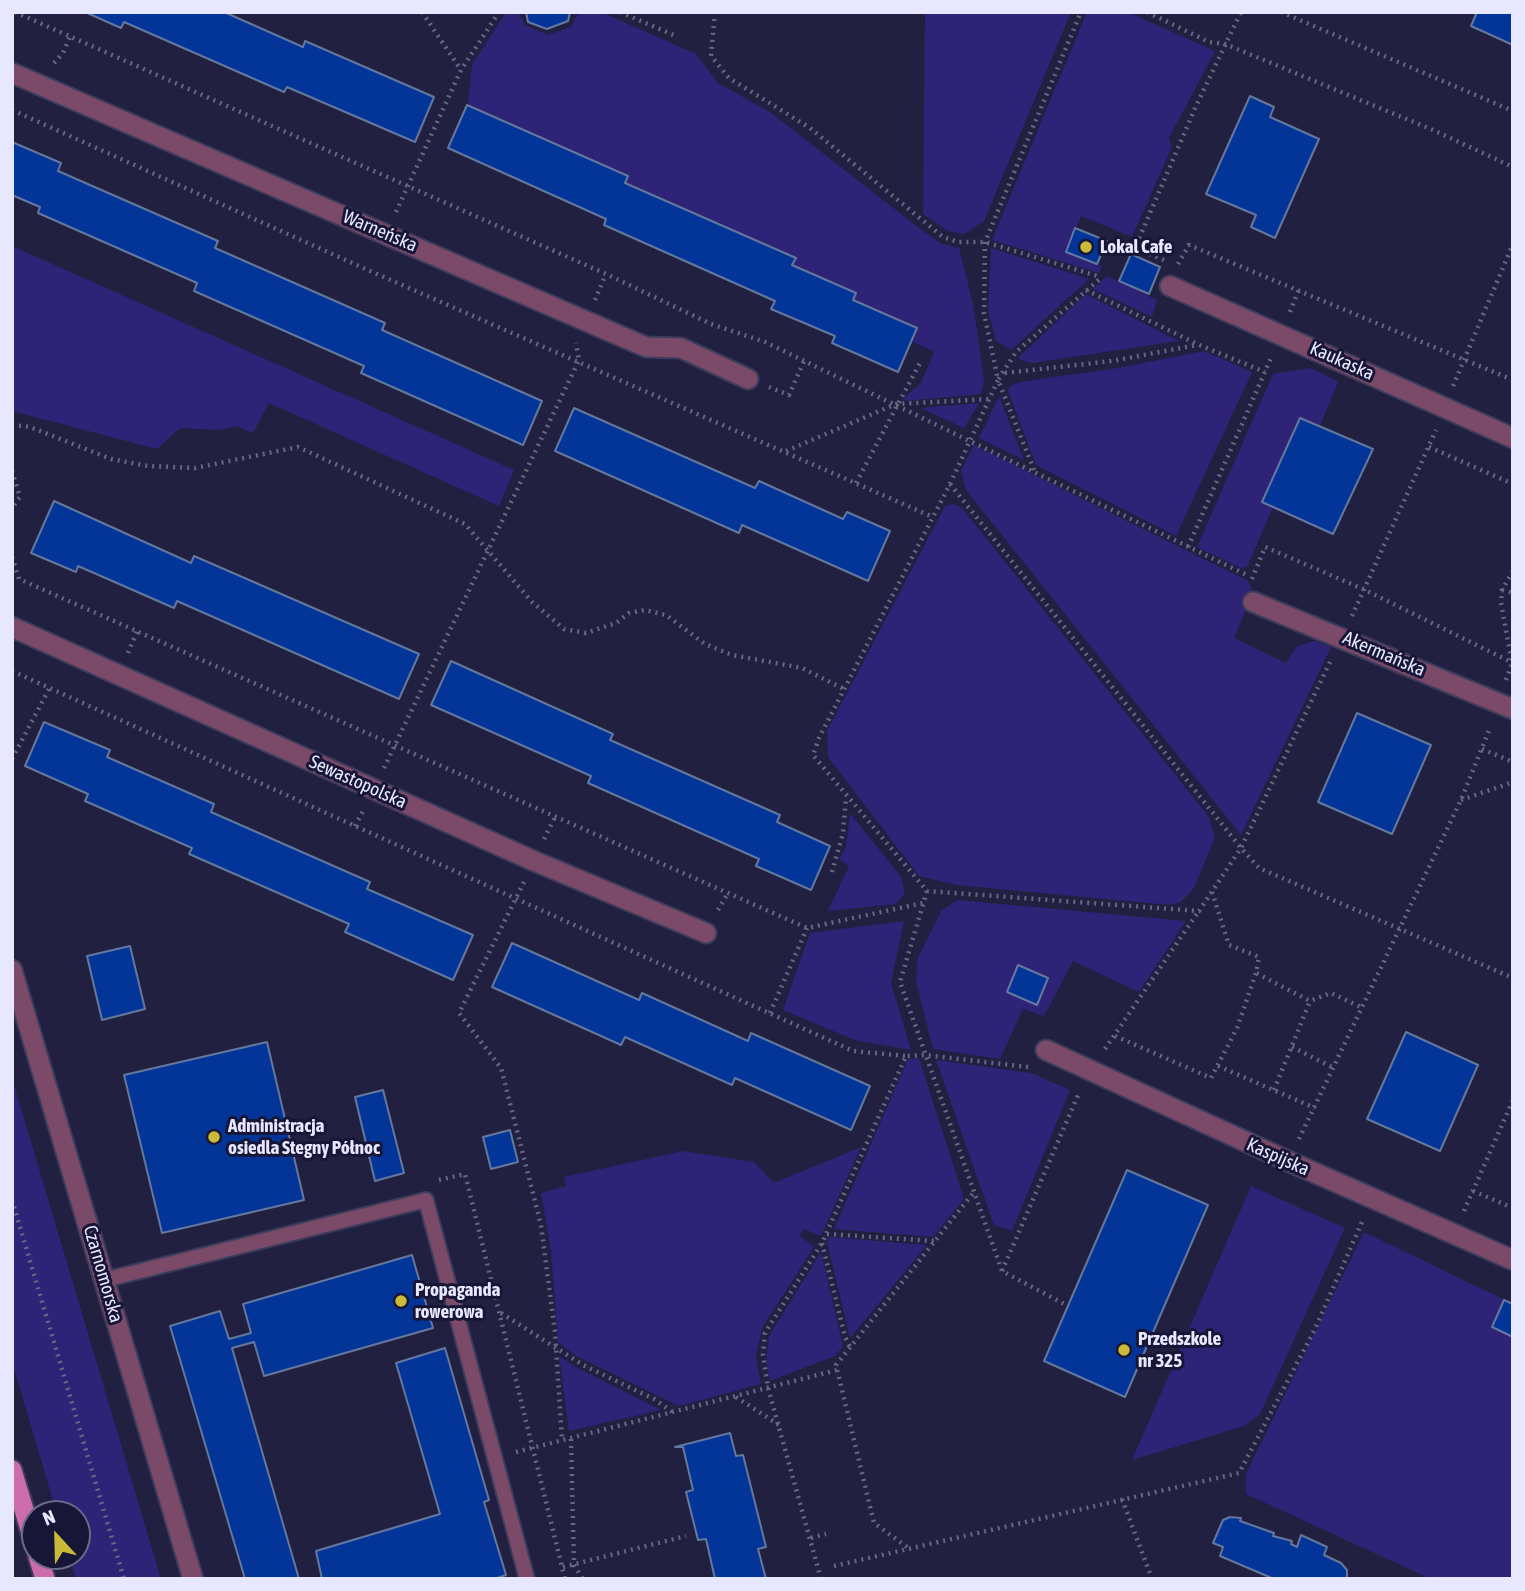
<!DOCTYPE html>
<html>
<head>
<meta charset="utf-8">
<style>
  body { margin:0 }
  #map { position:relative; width:1525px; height:1591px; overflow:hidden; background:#212041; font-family:"Asap Condensed",sans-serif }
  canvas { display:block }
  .frame { position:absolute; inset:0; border:14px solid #e7e8ff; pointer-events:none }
  .north { position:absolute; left:21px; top:1500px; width:70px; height:70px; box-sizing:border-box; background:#181637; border:2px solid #6b6a87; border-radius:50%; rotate:338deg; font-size:19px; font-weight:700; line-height:28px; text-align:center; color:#e7e8ff }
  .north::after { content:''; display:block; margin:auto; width:24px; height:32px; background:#caba3a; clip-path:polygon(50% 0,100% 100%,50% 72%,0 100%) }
</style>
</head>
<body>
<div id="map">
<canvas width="1525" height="1591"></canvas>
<div class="frame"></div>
<div class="north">N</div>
</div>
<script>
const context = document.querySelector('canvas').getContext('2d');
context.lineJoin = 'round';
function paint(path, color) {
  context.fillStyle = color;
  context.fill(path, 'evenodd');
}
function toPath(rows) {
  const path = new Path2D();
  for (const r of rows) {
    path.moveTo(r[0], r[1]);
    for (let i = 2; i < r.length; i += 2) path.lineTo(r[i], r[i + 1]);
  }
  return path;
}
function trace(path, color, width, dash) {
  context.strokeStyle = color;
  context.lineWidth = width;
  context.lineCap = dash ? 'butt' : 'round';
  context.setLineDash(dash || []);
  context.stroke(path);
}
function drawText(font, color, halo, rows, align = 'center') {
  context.font = font + ' "Asap Condensed",sans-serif';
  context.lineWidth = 6;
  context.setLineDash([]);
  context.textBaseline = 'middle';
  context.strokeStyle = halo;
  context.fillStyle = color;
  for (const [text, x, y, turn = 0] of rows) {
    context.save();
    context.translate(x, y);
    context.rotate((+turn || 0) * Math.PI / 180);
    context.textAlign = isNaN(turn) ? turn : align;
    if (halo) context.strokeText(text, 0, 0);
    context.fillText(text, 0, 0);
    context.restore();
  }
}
paint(toPath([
  [506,12,518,12,525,25,548,35,571,27,579,12,601,12,696,54,718,83,770,112,923,231,942,244,959,248,973,304,984,380,981,394,905,401,904,398,921,383,934,352,911,341,916,328,853,300,856,293,792,265,795,257,625,183,627,176,468,105,472,65],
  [925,12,1071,12,984,221,964,234,948,231,923,214],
  [1087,12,1128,12,1215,51,1169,138,1172,147,1132,237,1081,216,1066,252,1102,266,1099,273,992,240],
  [12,246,514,470,499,506,269,403,253,433,237,426,219,430,180,428,157,449,12,411],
  [991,248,1089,279,1011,350,996,341,988,311],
  [1107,276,1157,300,1152,317,1093,289],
  [1086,294,1179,341,1032,363,1020,360,1019,357],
  [1204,351,1252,372,1176,536,1036,465,1008,391,1010,386,1020,382,1118,368],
  [1311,368,1338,382,1320,426,1300,418,1262,502,1273,507,1247,567,1241,568,1197,547,1273,374],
  [999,396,1024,460,979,438],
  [979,403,964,428,921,408],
  [974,445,1248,581,1253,593,1234,638,1286,663,1297,646,1315,641,1331,647,1241,835,966,490,961,471],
  [954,504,962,508,1209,817,1215,837,1194,888,1181,902,1170,905,957,885,919,876,828,757,827,731,945,506],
  [850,813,901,877,905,894,895,904,828,911,849,866,839,859,846,847],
  [957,900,1186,921,1139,992,1073,961,1044,1016,1023,1009,1000,1059,933,1049,916,981,918,958,941,911],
  [904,921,891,983,911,1050,855,1040,783,1010,810,933],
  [919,1058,964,1199,933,1237,834,1229,908,1059],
  [936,1060,1031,1073,1070,1090,1012,1231,994,1225],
  [12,1078,161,1579,76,1579,69,1556,77,1556,77,1514,57,1514,12,1362],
  [861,1147,821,1236,804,1229,800,1236,814,1247,762,1328,756,1356,761,1384,679,1406,576,1356,558,1342,551,1251,541,1193,566,1186,564,1177,683,1151,754,1162,774,1183],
  [1251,1186,1345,1228,1260,1414,1244,1426,1132,1460],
  [1364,1232,1513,1304,1513,1579,1431,1579,1246,1494,1246,1474],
  [829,1237,927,1245,850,1338,827,1242],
  [821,1252,843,1346,835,1356,770,1381,766,1360,769,1336],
  [559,1356,574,1366,661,1410,569,1431]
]), '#2f2377');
const building = toPath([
  [85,12,224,12,303,47,305,41,434,97,415,142,287,87,284,92,124,22,121,28,85,12],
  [526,12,570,12,568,21,547,29,528,22,526,12],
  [1477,12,1513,12,1513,45,1471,26,1477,12],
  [1250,96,1274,107,1270,117,1319,139,1275,238,1251,227,1256,215,1206,194,1250,96],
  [467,105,628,176,625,183,796,258,792,265,856,293,853,300,917,328,898,372,832,343,835,336,771,309,775,301,604,225,606,219,448,148,467,105],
  [12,142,61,163,58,171,218,241,215,248,385,323,382,330,542,401,523,445,361,373,364,366,194,291,197,283,38,213,40,207,12,195,12,142],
  [1075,228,1107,241,1097,264,1066,252,1075,228],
  [1131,254,1160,267,1149,294,1119,281,1131,254],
  [574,408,755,488,759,481,843,519,847,512,890,531,868,581,742,525,739,533,555,451,574,408],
  [1300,418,1373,449,1333,534,1262,502,1300,418],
  [54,501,191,563,194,556,419,654,399,699,177,601,174,608,78,566,76,572,31,553,54,501],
  [451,661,613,734,610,740,780,815,777,822,830,846,811,890,756,866,759,859,588,783,591,776,431,705,451,661],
  [1357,713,1431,745,1392,834,1318,802,1357,713],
  [44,722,110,750,107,757,214,804,211,812,370,882,367,889,473,935,453,980,345,932,349,924,189,854,192,848,85,801,88,794,25,766,44,722],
  [512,943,639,1000,642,993,748,1041,751,1033,870,1086,851,1130,735,1078,732,1085,625,1037,621,1045,492,987,512,943],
  [130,946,145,1009,102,1020,87,956,130,946],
  [1018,965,1048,978,1037,1005,1007,992,1018,965],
  [1406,1032,1478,1065,1440,1151,1367,1119,1406,1032],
  [267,1042,304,1200,162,1233,124,1075,267,1042],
  [383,1090,404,1173,375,1181,355,1097,383,1090],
  [510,1130,518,1162,491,1169,483,1137,510,1130],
  [1127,1170,1208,1205,1125,1397,1044,1361,1127,1170],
  [412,1255,433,1328,264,1376,254,1342,232,1348,299,1579,245,1579,170,1326,220,1311,229,1339,251,1333,243,1304,412,1255],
  [1504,1300,1513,1304,1513,1337,1492,1327,1504,1300],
  [445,1348,489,1500,484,1502,506,1575,494,1579,322,1579,316,1551,440,1514,396,1363,445,1348],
  [730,1433,736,1456,743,1455,766,1547,758,1549,766,1579,715,1579,706,1539,698,1540,686,1492,693,1490,683,1447,675,1447,730,1433],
  [1230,1517,1241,1518,1240,1521,1274,1533,1273,1536,1292,1541,1291,1544,1297,1547,1301,1535,1327,1547,1324,1555,1341,1563,1347,1570,1347,1579,1274,1579,1220,1556,1223,1547,1213,1543,1223,1520,1230,1517]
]);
paint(building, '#033599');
trace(building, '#64789d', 2);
const service = toPath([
  [104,1280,426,1200,527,1579]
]);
const minor = toPath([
  [12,73,646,347,681,348,748,379],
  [1170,286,1513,438],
  [1253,602,1513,709],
  [12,627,534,861,706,933],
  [12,970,193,1579],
  [1046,1050,1288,1161,1513,1260]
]);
const primary = toPath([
  [12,1470,35,1546],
  [38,1556,45,1579]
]);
trace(service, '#3d3c5c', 18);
trace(minor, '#3d3c5c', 23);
trace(primary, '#3d3c5c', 23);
trace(toPath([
  [15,12,606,274,711,324,765,342,1249,576],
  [422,12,461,70],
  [620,12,676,36],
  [715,12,711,56,729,78,810,128,943,237,958,242,985,242,1101,277],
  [1147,12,1209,42,1225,44,1433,130,1513,167],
  [1281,12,1513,111],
  [54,63,63,53,70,37],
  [12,110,370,271,933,517],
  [396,212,461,70,499,12],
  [1164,260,1135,248,1196,106,1241,12],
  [1178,264,1189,245,1513,380],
  [1086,290,1197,344,1265,372],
  [595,300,606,274],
  [1290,312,1299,289],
  [1005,373,1112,361,1197,345],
  [1453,386,1513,244],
  [769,387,789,395,804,361],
  [12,425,30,427,111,459,148,466,195,468,298,447,465,524,532,602,564,629,586,633,616,623,629,613,645,610,666,615,705,644,732,655,802,668,844,689],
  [1429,447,1513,484],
  [786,451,896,404,990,399],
  [1034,470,998,380,1016,352,1101,278],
  [12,471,20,497,12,508],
  [856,483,921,361],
  [950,484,998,380,984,313,985,242,1081,12],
  [1188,547,1271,358],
  [12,557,19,579,807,928,923,903],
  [1252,579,1265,547,1363,589,1513,663],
  [1502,590,1513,593],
  [1352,616,1436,430],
  [128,653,137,631],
  [1330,662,1241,848,1199,911,927,891,813,755,819,738,950,484,1241,848,1259,868,1513,978],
  [12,671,853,1051,906,1056],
  [1506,680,1512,663,1501,603,1502,590,1513,571],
  [1482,749,1513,762],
  [12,759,50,687],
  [384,768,579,360,576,343],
  [1461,800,1513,782],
  [355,826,363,811],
  [544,839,556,815],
  [832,872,843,833,846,798],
  [524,882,459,1013,501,1068,541,1225,555,1332,562,1440],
  [927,891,900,982,1002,1271,1068,1306],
  [1212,892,1229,945,1259,957,1256,973,1310,1001,1331,993,1363,1008],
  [718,910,728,893],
  [770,1013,807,928],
  [1115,1036,1211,1078,1237,1028,1256,973],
  [1292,1047,1334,1068],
  [1105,1049,1198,912],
  [1218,1066,1315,1108],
  [1274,1090,1310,1001],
  [1299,1139,1461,800,1490,728],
  [439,1180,465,1174,565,1579],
  [1473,1191,1513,1208],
  [12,1200,124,1579],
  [1464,1211,1513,1100],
  [827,1234,934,1241],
  [822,1243,845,1337,850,1347],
  [1002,1271,1079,1093],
  [501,1313,583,1365,654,1399,674,1413],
  [736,1397,779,1425],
  [571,1439,574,1565,583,1579],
  [516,1452,837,1370],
  [1122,1499,1152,1579],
  [811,1538,826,1534],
  [907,1547,874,1523,836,1365,974,1192],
  [834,1566,1239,1473,1315,1329,1362,1222],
  [563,1567,686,1536],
  [821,1579,768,1388,763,1355,765,1333,822,1243,906,1056,925,1055,1028,1067]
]), '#676784', 4.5, [2, 5]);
trace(service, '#7a4a68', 14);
trace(minor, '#7a4a68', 19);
trace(primary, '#cd6cab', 19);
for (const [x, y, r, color] of [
  [1086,247,7,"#caba3a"],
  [214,1137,7,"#caba3a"],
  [401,1301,7,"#caba3a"],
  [1124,1350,7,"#caba3a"]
]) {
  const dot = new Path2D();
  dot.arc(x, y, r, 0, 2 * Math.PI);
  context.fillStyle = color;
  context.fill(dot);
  trace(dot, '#181637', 2.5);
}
drawText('19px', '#e7e8ff', '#181637', [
  ["Warneńska",380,231,23],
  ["Kaukaska",1342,361,24],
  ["Akermańska",1384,654,23],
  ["Sewastopolska",358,782,24],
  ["Kaspijska",1278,1157,24],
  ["Czarnomorska",103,1274,74]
]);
drawText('bold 19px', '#e7e8ff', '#181637', [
  ["Lokal Cafe",1100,247],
  ["Administracja",228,1126],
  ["osiedla Stegny Północ",228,1148],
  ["Propaganda",415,1290],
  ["rowerowa",415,1312],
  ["Przedszkole",1138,1339],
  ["nr 325",1138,1361]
], 'left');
</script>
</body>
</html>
